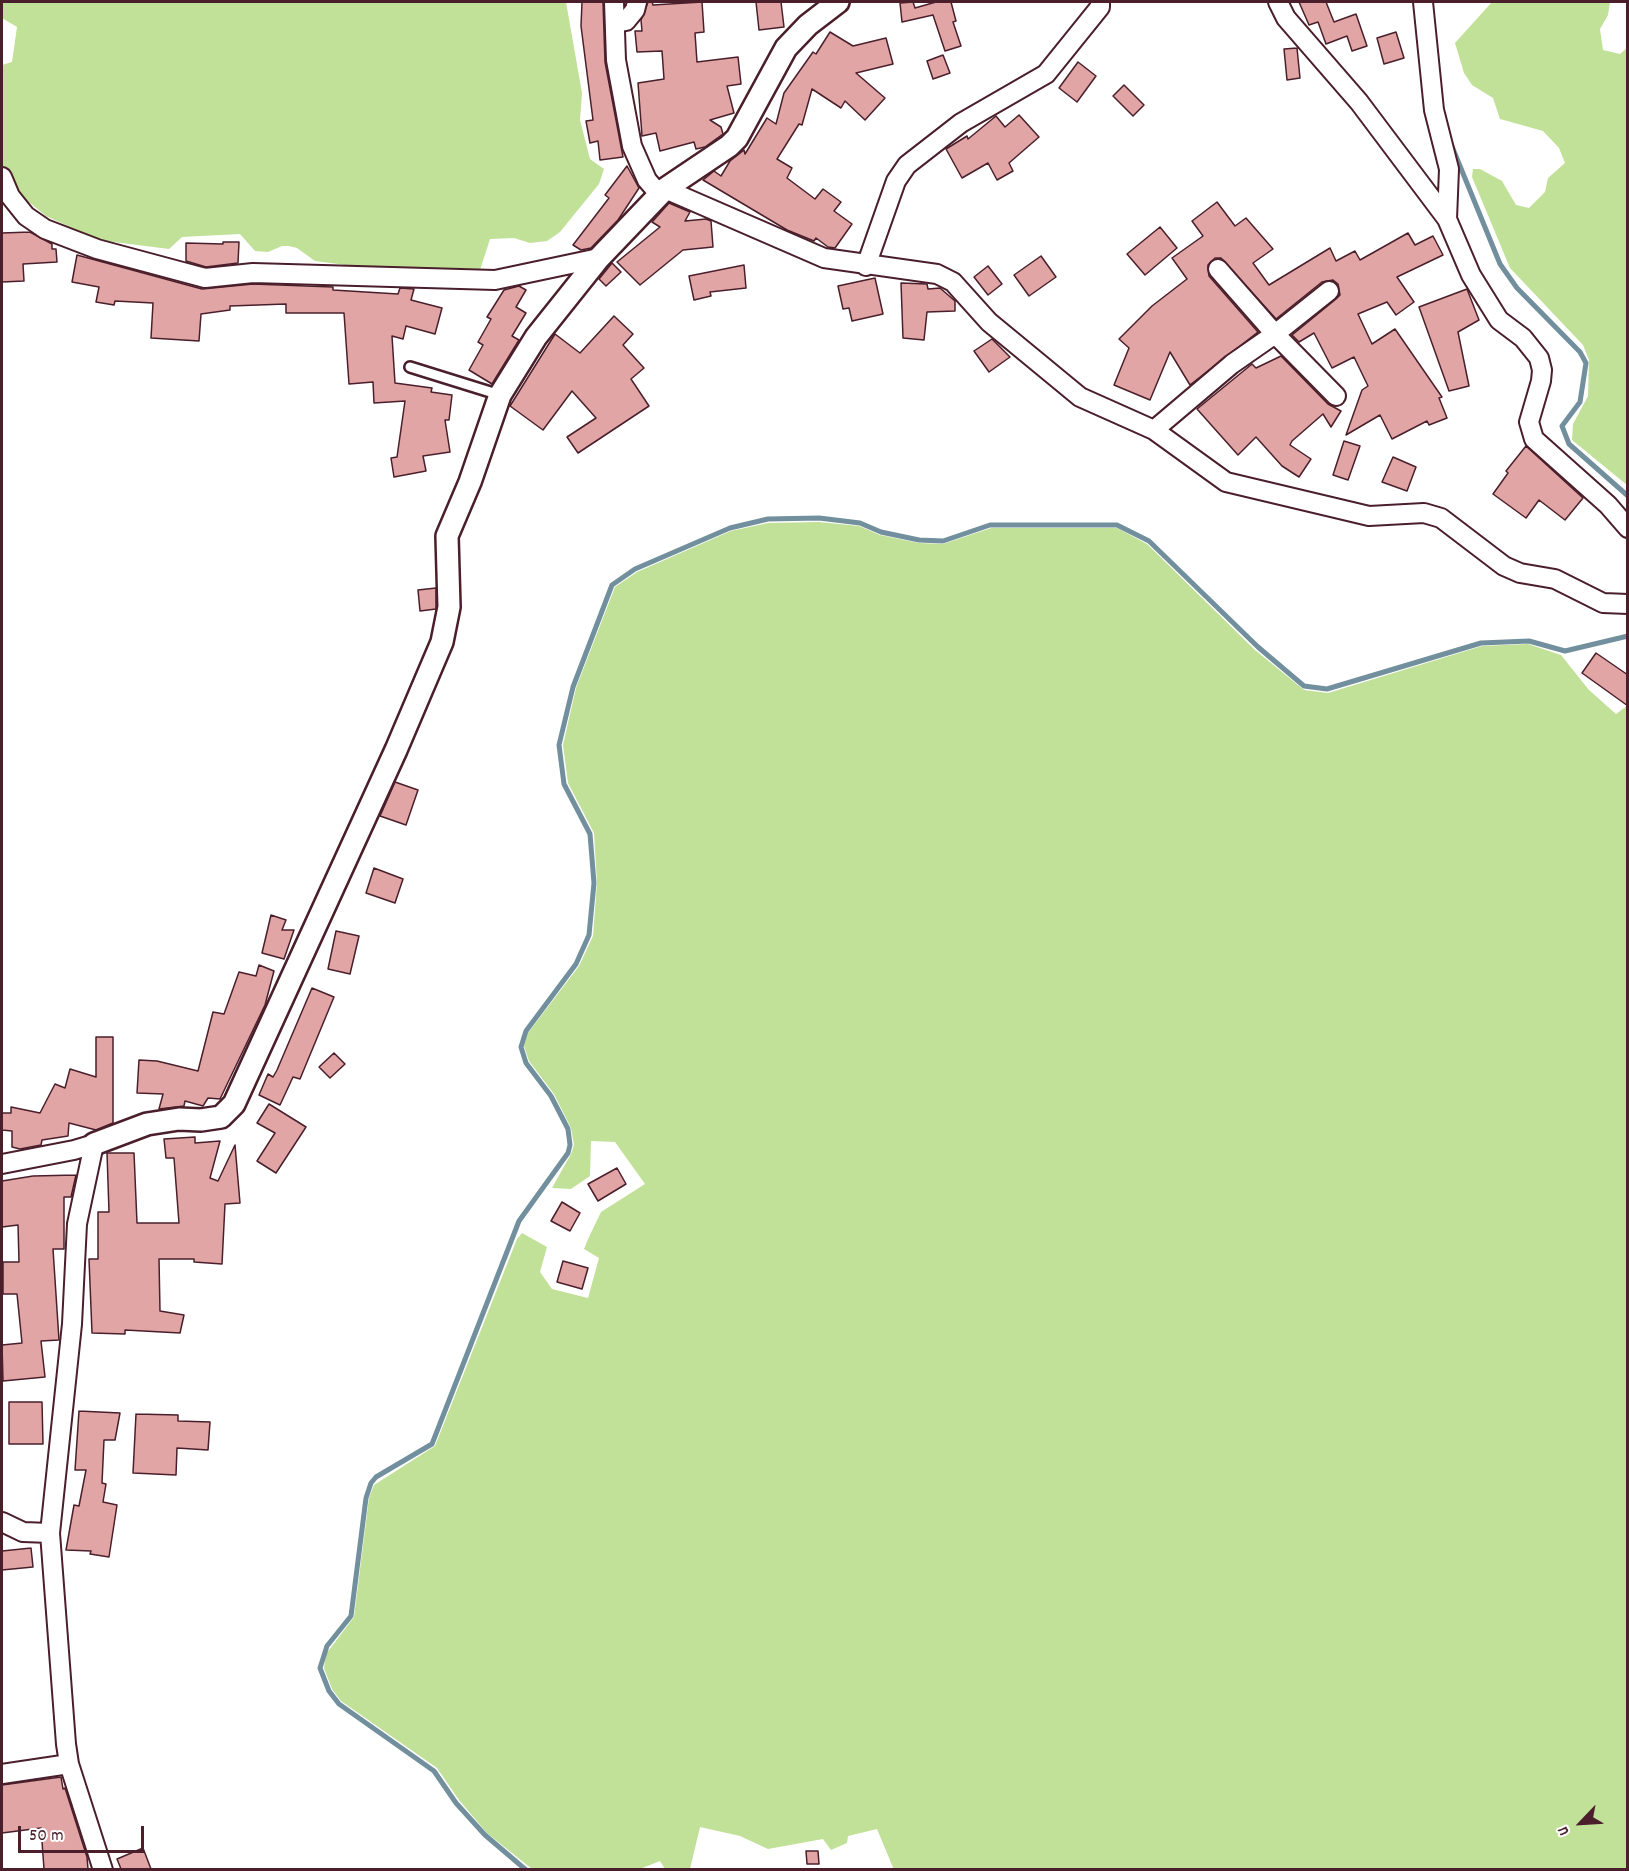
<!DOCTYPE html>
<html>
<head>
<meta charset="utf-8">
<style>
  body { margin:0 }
  #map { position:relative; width:1629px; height:1871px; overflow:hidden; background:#fff; font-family:Dekko,sans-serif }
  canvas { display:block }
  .frame { position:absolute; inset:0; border:3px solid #4a1f2b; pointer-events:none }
  .north { position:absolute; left:1551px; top:1793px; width:60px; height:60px; -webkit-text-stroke:4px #fff; paint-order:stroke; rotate:245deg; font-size:16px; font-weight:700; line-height:24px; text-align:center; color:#4a1f2b }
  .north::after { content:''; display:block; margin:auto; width:21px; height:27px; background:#4a1f2b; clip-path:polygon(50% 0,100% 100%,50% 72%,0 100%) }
  .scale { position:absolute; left:18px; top:1826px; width:126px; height:27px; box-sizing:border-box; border:3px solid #4a1f2b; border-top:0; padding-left:8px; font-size:18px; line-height:21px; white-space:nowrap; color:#4a1f2b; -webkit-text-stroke:4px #fff; paint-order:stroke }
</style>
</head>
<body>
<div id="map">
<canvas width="1629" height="1871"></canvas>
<div class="frame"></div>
<div class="north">U</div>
<div class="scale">50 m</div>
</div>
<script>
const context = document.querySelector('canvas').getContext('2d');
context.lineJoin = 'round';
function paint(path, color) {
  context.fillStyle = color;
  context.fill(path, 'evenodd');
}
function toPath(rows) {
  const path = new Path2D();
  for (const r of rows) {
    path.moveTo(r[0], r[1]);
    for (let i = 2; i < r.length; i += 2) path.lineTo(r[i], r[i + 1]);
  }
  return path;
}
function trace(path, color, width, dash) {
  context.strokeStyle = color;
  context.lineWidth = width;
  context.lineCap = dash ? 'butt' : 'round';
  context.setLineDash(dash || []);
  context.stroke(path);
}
paint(toPath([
  [2,2,566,2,582,93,580,120,590,159,604,169,599,184,560,232,547,241,530,243,514,238,490,239,480,270,354,266,315,261,297,248,289,246,282,246,268,252,255,251,240,234,182,237,169,249,98,240,46,216,13,189,2,165,2,65,12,62,17,27,2,18],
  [1492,2,1610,2,1608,15,1600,29,1603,50,1620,54,1627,48,1627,485,1572,440,1573,424,1588,396,1589,360,1583,345,1510,268,1472,177,1473,169,1480,169,1502,181,1516,205,1529,208,1545,192,1548,178,1565,163,1559,148,1543,131,1500,119,1493,98,1472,85,1464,73,1455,43],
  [819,522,859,526,880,535,919,543,943,544,991,528,1117,528,1147,544,1255,650,1304,690,1328,693,1482,646,1528,644,1561,655,1589,690,1616,714,1627,706,1627,1869,894,1870,877,1829,848,1836,847,1843,831,1850,823,1839,768,1849,740,1836,700,1827,690,1869,665,1869,660,1861,640,1869,532,1869,487,1833,459,1800,437,1768,341,1701,332,1689,324,1668,326,1654,354,1617,369,1498,374,1485,435,1446,517,1239,522,1233,547,1247,540,1272,552,1289,588,1298,599,1258,584,1249,589,1237,601,1212,645,1184,615,1142,591,1141,590,1176,571,1189,552,1188,571,1154,574,1145,571,1128,554,1094,529,1061,524,1046,528,1033,579,966,593,936,597,883,594,833,568,783,563,745,576,688,615,587,637,572,731,531,768,523]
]), '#c1e098');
trace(toPath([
  [1451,144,1500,264,1517,288,1580,352,1586,363,1580,402,1562,426,1569,444,1628,496],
  [526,1870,485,1835,456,1803,434,1771,339,1704,329,1691,320,1668,327,1646,351,1616,366,1498,371,1483,376,1477,432,1444,519,1221,568,1153,570,1145,568,1129,551,1096,526,1063,521,1047,526,1031,576,964,589,935,594,883,590,834,564,784,559,745,573,687,612,585,635,569,730,528,768,519,819,518,860,523,881,532,919,540,943,541,990,525,1117,525,1149,541,1258,647,1304,686,1327,689,1481,643,1529,641,1565,651,1628,636]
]), '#728f9e', 5);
const building = toPath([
  [582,2,603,2,605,62,623,157,600,160,598,141,590,143,586,121,593,120,581,26,582,2],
  [648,2,652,2,653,5,702,2,704,32,695,33,697,62,738,57,741,84,727,86,734,113,710,120,721,127,723,134,705,147,696,149,694,142,660,151,656,133,642,136,638,83,664,79,662,51,637,52,635,31,642,31,641,20,648,2],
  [756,2,781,2,784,27,759,30,756,2],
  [913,2,915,8,936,2,951,2,956,21,953,22,961,46,945,51,933,15,902,22,900,3,913,2],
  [1299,2,1326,2,1334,22,1356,14,1367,46,1352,51,1347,36,1326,44,1318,22,1309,25,1299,2],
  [830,32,853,46,886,38,893,64,856,73,885,98,865,120,845,101,841,108,812,89,802,125,799,124,777,159,792,168,787,178,815,199,823,189,841,202,834,211,852,224,835,248,828,247,816,238,814,241,787,230,703,180,714,171,721,176,730,161,744,150,745,154,767,118,776,124,784,93,813,52,816,54,830,32],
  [1396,32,1404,58,1384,64,1377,38,1396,32],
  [1297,48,1300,78,1287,80,1284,49,1297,48],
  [943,55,950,73,933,79,927,61,943,55],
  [1078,62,1096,76,1077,102,1059,88,1078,62],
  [1124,85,1144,105,1133,116,1113,96,1124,85],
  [1019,115,1039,137,1009,163,1013,171,997,180,988,163,962,178,946,149,967,136,968,139,996,116,1005,127,1019,115],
  [627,166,639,188,618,220,591,248,581,250,573,245,609,198,605,195,627,166],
  [1217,202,1235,226,1246,218,1273,249,1253,263,1269,285,1330,248,1336,261,1355,251,1360,260,1408,233,1415,245,1433,236,1443,255,1397,277,1414,302,1396,315,1387,302,1358,314,1372,344,1395,329,1442,397,1439,398,1447,418,1429,425,1427,421,1392,439,1380,415,1346,435,1362,390,1368,386,1354,357,1332,368,1314,333,1299,342,1292,335,1336,299,1340,295,1338,284,1333,280,1322,282,1276,319,1221,258,1215,258,1208,265,1209,276,1258,332,1190,385,1170,352,1150,400,1114,385,1129,348,1119,339,1152,306,1187,279,1172,258,1203,236,1192,221,1217,202],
  [669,203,690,212,685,221,706,219,711,221,713,247,683,250,640,285,617,262,660,227,652,222,669,203],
  [1160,227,1177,248,1145,275,1127,254,1160,227],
  [30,232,52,244,52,249,56,249,57,262,23,264,24,281,2,282,2,233,30,232],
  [223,242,239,242,238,263,206,267,186,261,186,243,223,244,223,242],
  [77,255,202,289,253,284,333,287,333,290,398,294,400,288,414,289,411,300,442,308,435,334,406,326,403,339,392,336,395,383,432,388,431,392,452,395,449,420,445,420,450,452,423,456,426,471,394,477,391,458,397,457,405,401,374,403,373,382,349,384,344,313,286,313,286,304,230,306,230,310,201,314,199,341,151,338,153,303,115,301,114,305,96,302,99,287,72,282,77,255],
  [1041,256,1056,277,1029,296,1014,275,1041,256],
  [612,263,621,272,606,286,599,279,612,263],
  [744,265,746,288,710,292,711,296,694,300,689,276,744,265],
  [988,266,1002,284,988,295,974,277,988,266],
  [875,278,883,314,852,321,849,308,843,309,838,286,875,278],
  [901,283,927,284,928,289,940,288,955,301,955,311,927,312,924,340,903,338,901,283],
  [519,286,526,290,516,307,526,313,512,336,519,340,492,384,469,370,483,345,478,342,491,319,487,317,504,290,519,286],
  [1467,289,1479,320,1458,332,1469,386,1449,391,1419,307,1467,289],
  [614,316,633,334,623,345,644,368,631,379,649,406,578,453,567,437,596,418,572,391,543,430,510,406,555,334,580,353,614,316],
  [992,339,1010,357,989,372,974,351,992,339],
  [1281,356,1328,404,1341,411,1331,427,1323,414,1292,441,1290,445,1311,459,1299,477,1282,466,1256,437,1238,455,1197,409,1252,364,1256,368,1281,356],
  [1344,441,1360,446,1348,480,1333,475,1344,441],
  [1526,446,1583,498,1565,520,1539,500,1526,518,1493,494,1508,473,1506,471,1526,446],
  [1393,457,1416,467,1407,491,1382,482,1393,457],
  [436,588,436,609,420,611,418,590,436,588],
  [1596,653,1628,675,1628,706,1582,673,1596,653],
  [395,782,418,790,406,825,380,816,395,782],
  [374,868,403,879,395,903,366,893,374,868],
  [271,915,286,920,282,930,294,930,284,959,262,953,271,915],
  [336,931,359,936,350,974,328,969,336,931],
  [259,965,274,971,265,1005,220,1099,208,1098,203,1106,185,1101,184,1106,159,1109,163,1094,137,1093,139,1060,157,1061,198,1071,213,1012,224,1014,239,972,256,976,259,965],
  [312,988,334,997,300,1079,293,1077,280,1105,259,1095,268,1074,273,1077,277,1070,312,988],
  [96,1037,113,1037,113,1123,96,1130,69,1123,68,1136,42,1140,41,1145,20,1149,12,1147,12,1131,2,1130,2,1113,11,1113,11,1107,40,1113,55,1084,65,1088,70,1069,96,1077,96,1037],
  [334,1053,345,1064,330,1078,319,1067,334,1053],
  [269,1104,306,1127,276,1173,257,1161,275,1133,257,1123,269,1104],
  [195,1137,195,1143,220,1141,210,1178,218,1181,235,1145,240,1203,225,1204,222,1264,194,1262,194,1259,159,1259,160,1311,184,1315,180,1333,125,1330,125,1334,92,1333,89,1259,98,1259,98,1212,109,1212,107,1153,134,1153,137,1223,179,1223,174,1158,166,1158,164,1139,195,1137],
  [617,1168,626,1184,598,1201,588,1184,617,1168],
  [76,1175,71,1197,64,1197,64,1249,53,1249,59,1340,41,1341,45,1377,3,1381,2,1345,22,1343,17,1294,3,1294,3,1262,19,1262,18,1225,2,1227,2,1181,33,1176,76,1175],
  [562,1202,580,1213,570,1231,551,1221,562,1202],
  [563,1261,588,1268,582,1289,557,1282,563,1261],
  [9,1402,42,1402,43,1444,9,1444,9,1402],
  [79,1411,120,1413,115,1440,104,1440,102,1483,106,1484,103,1502,117,1505,109,1557,90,1554,91,1551,66,1550,74,1505,79,1506,86,1470,75,1470,79,1411],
  [136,1414,178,1415,178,1421,210,1422,208,1450,177,1448,176,1475,133,1473,136,1414],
  [31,1548,33,1567,2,1570,2,1551,31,1548],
  [61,1777,63,1789,65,1788,87,1857,88,1869,44,1869,41,1828,2,1833,2,1785,61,1777],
  [143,1848,151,1869,121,1869,117,1859,143,1848],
  [806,1851,818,1851,819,1864,807,1864,806,1851]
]);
paint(building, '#e0a5a4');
trace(building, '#4a1f2b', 1.5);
const service = toPath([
  [410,367,500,395]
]);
const minor = toPath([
  [614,2,616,60,632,146,647,180,659,194],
  [1278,2,1286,18,1359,102,1447,219,1471,275,1499,320,1523,338,1539,358,1542,370,1541,381,1529,422,1534,439,1608,505,1628,528],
  [1423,2,1434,110,1449,169,1447,219],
  [615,23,626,21,635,10,637,2],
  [2,177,10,196,26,216,45,229,97,249,205,278,253,273,495,280,599,258],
  [665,189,824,258,937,274,953,282,989,322,1080,397,1154,430,1226,482,1369,516,1424,513,1441,518,1504,566,1520,573,1555,579,1603,603,1628,604],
  [866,266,896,181,907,165,961,123,1046,74,1100,7,1100,2],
  [1218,269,1275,334,1336,396],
  [1154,430,1232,364,1275,334,1329,291],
  [2,1164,74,1150,94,1144,77,1224,72,1324,50,1533,66,1744,69,1764,103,1870],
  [2,1522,23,1532,50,1533],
  [2,1774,69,1764]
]);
const tertiary = toPath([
  [94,1144,147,1124,179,1119,201,1120,221,1117,234,1104,396,750,442,642,449,607,447,536,470,482,500,395,536,337,599,258,665,189,729,146,737,138,786,48,808,25,838,2]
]);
trace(service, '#4a1f2b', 14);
trace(minor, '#4a1f2b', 22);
trace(tertiary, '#4a1f2b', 26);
trace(service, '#fff', 9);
trace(minor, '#fff', 18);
trace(tertiary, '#fff', 21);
</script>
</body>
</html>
